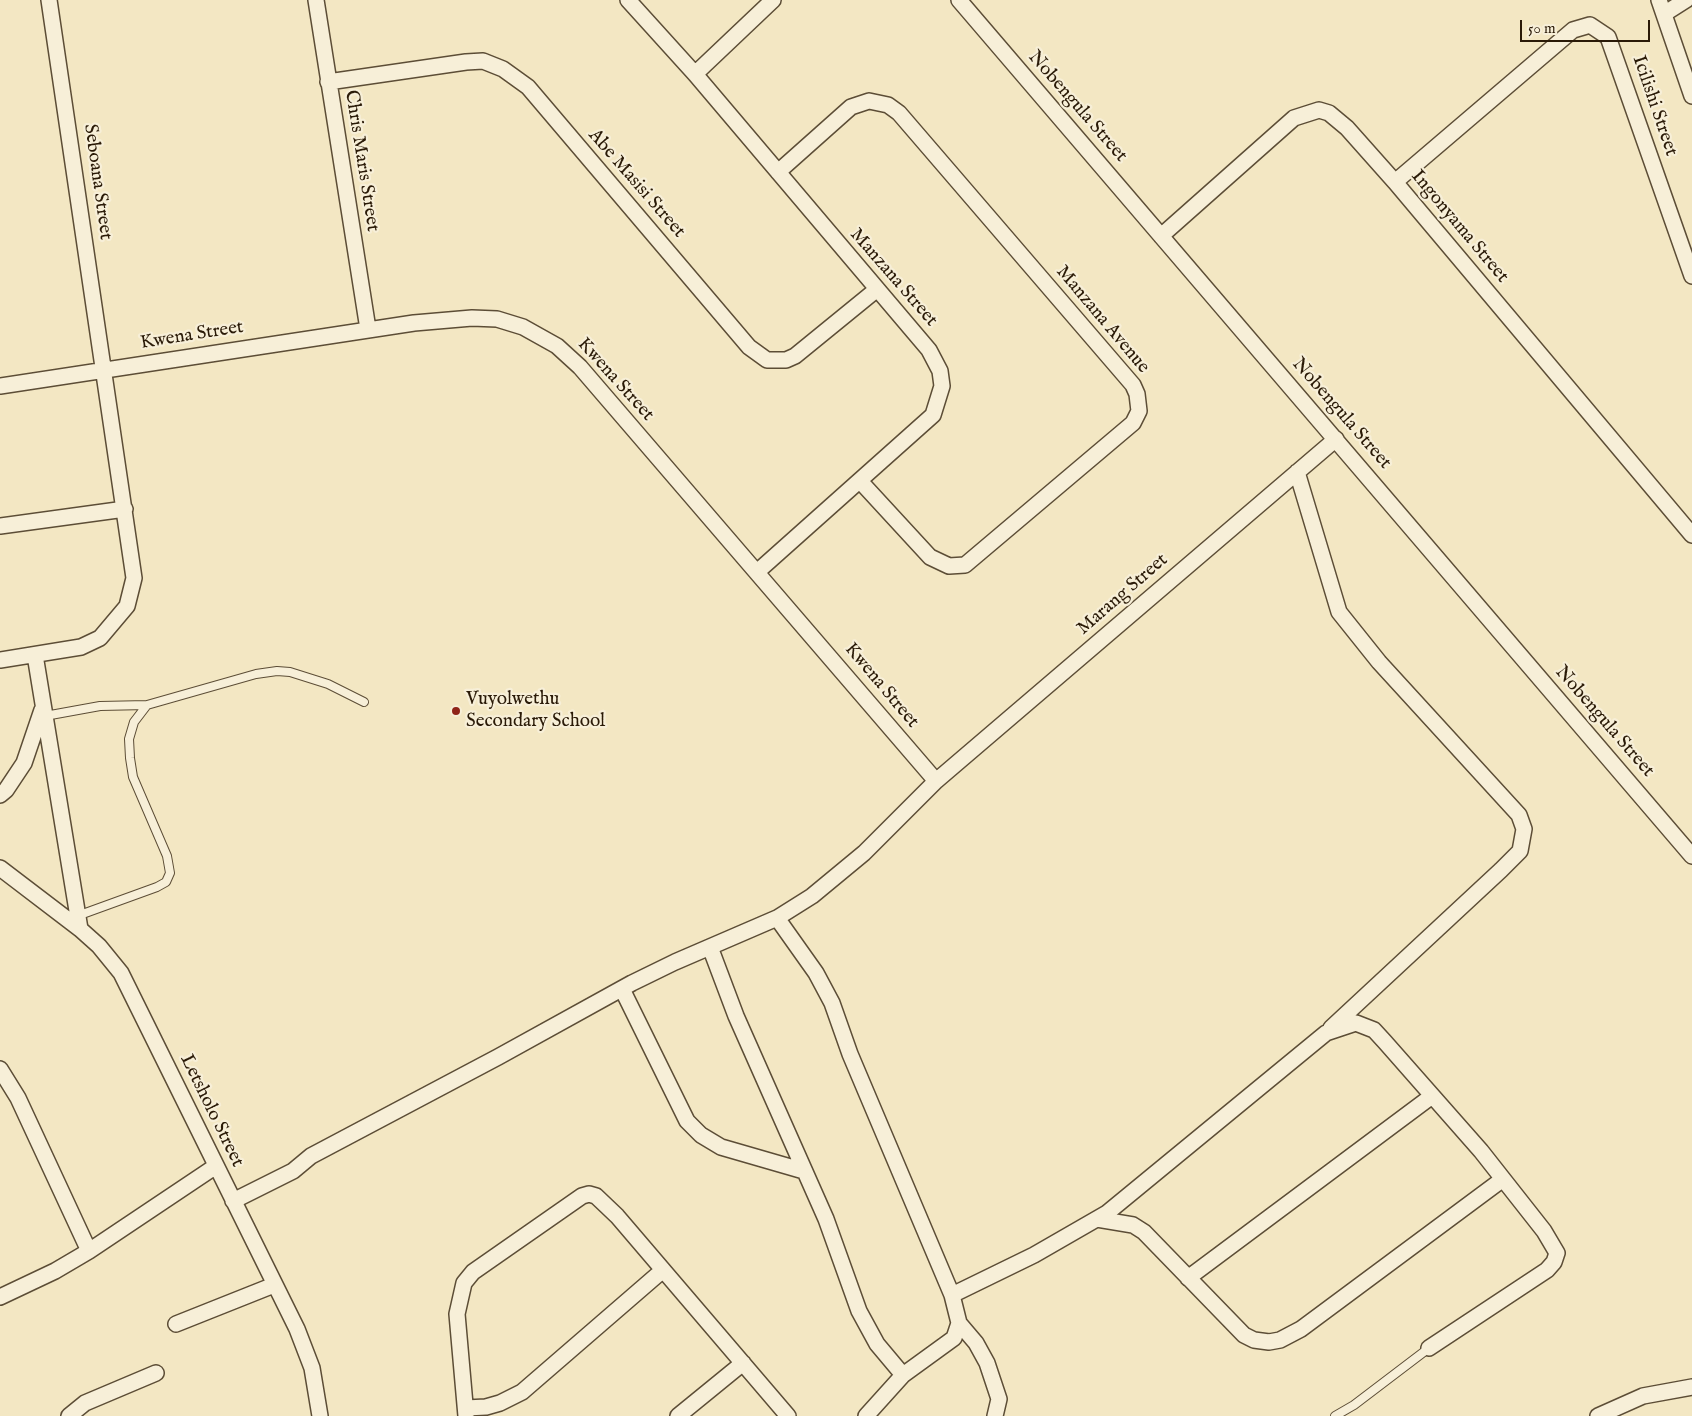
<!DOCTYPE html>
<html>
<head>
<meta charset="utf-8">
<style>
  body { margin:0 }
  #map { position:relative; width:1692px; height:1416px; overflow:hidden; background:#f3e7c3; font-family:"IM FELL English",serif }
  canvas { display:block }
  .scale { position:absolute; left:1520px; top:20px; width:130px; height:22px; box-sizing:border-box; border:2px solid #2a1a07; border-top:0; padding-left:6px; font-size:15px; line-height:18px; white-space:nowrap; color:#2a1a07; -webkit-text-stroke:4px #f7efd8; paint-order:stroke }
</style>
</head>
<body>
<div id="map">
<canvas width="1692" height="1416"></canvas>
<div class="scale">50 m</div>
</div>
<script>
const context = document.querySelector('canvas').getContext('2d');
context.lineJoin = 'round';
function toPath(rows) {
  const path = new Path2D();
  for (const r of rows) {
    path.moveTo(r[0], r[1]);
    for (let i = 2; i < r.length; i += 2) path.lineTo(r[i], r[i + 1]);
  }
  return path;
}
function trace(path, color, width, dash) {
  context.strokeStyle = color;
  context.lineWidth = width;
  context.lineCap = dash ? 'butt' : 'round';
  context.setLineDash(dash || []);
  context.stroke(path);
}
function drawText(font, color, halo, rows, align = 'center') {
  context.font = font + ' "IM FELL English",serif';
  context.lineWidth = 4.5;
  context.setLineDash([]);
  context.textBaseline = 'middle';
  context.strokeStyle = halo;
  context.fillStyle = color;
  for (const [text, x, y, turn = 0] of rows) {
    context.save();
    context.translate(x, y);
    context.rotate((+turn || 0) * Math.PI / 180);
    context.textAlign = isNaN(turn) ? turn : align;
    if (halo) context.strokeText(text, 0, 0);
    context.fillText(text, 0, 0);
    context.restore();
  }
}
const service = toPath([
  [45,716,100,706,147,705],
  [77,916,157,887,166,882,170,873,167,856,133,777,130,758,129,739,134,722,147,705,256,674,277,671,290,672,328,684,364,702],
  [1335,1416,1354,1405,1429,1348]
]);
const minor = toPath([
  [316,0,368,329],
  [628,0,695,74,929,350,940,371,942,386,933,415,757,572],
  [959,0,1692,856],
  [1659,0,1692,96],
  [1664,14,1686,0],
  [695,74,773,0],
  [328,82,466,62,483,61,503,69,528,87,749,347,767,360,786,360,795,356,876,290],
  [778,172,851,107,869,101,888,105,899,113,1133,385,1137,394,1139,411,1133,423,965,565,949,566,930,557,860,481],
  [1395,182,1573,30,1590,25,1608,37,1692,276],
  [1161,236,1294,118,1319,110,1329,113,1347,128,1395,182,1692,535],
  [0,386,414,323,472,318,497,319,523,327,557,346,580,367,936,781],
  [1297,472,1339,612,1379,662,1519,815,1524,829,1520,851,1501,870,1331,1028],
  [0,526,125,509],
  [35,655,80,929],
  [0,660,81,647,100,638,127,606,134,578,49,0],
  [0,795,6,790,24,763,42,710],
  [0,868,80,929,99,946,121,973,297,1329,312,1368,320,1416],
  [777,918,816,973,832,1003,850,1054,952,1295,959,1323,954,1338,903,1375,866,1416],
  [710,947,736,1016,826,1219,859,1311,877,1344,903,1375],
  [622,989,687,1121,701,1135,721,1147,804,1171],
  [0,1069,18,1098,89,1251],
  [233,1201,293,1171,311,1156,498,1057,632,983,675,962,777,918,812,896,864,853,936,781,1336,439],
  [1097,1219,1133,1225,1144,1232,1244,1335,1254,1340,1269,1342,1280,1340,1301,1329,1503,1179],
  [1188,1278,1432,1096],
  [952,1295,1034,1255,1107,1213,1326,1033,1356,1023,1374,1030,1385,1042,1481,1151,1544,1231,1557,1253,1554,1262,1547,1270,1429,1348],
  [0,1297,55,1271,89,1251,216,1166],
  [959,1323,976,1343,987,1363,999,1399,995,1416],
  [176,1324,274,1285],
  [466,1408,486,1407,500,1403,522,1392,663,1270],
  [69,1416,85,1403,156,1373],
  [466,1416,457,1314,464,1283,473,1272,582,1196,589,1194,596,1196,617,1216,788,1416],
  [678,1416,743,1363],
  [1598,1416,1643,1396,1692,1387]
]);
trace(service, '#5c4d36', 10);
trace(minor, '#5c4d36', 18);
trace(service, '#f7efd8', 8);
trace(minor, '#f7efd8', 15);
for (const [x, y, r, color] of [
  [456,711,5,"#8f2418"]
]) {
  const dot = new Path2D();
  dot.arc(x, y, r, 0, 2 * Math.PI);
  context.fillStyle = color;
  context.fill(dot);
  trace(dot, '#f7efd8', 2);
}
drawText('19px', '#2a1a07', '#f7efd8', [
  ["Icilishi Street",1654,106,71],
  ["Nobengula Street",1077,107,49],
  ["Chris Maris Street",361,161,81],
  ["Seboana Street",97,182,82],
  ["Abe Masisi Street",636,184,49],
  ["Ingonyama Street",1459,227,50],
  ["Manzana Street",893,278,49],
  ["Manzana Avenue",1102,320,50],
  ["Kwena Street",192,336,-9],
  ["Kwena Street",615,380,48],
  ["Nobengula Street",1341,414,49],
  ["Marang Street",1123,595,-41],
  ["Kwena Street",881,686,50],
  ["Nobengula Street",1604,722,49],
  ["Letsholo Street",211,1111,64]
]);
drawText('19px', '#2a1a07', '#f7efd8', [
  ["Vuyolwethu",466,700],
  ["Secondary School",466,722]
], 'left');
</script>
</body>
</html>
